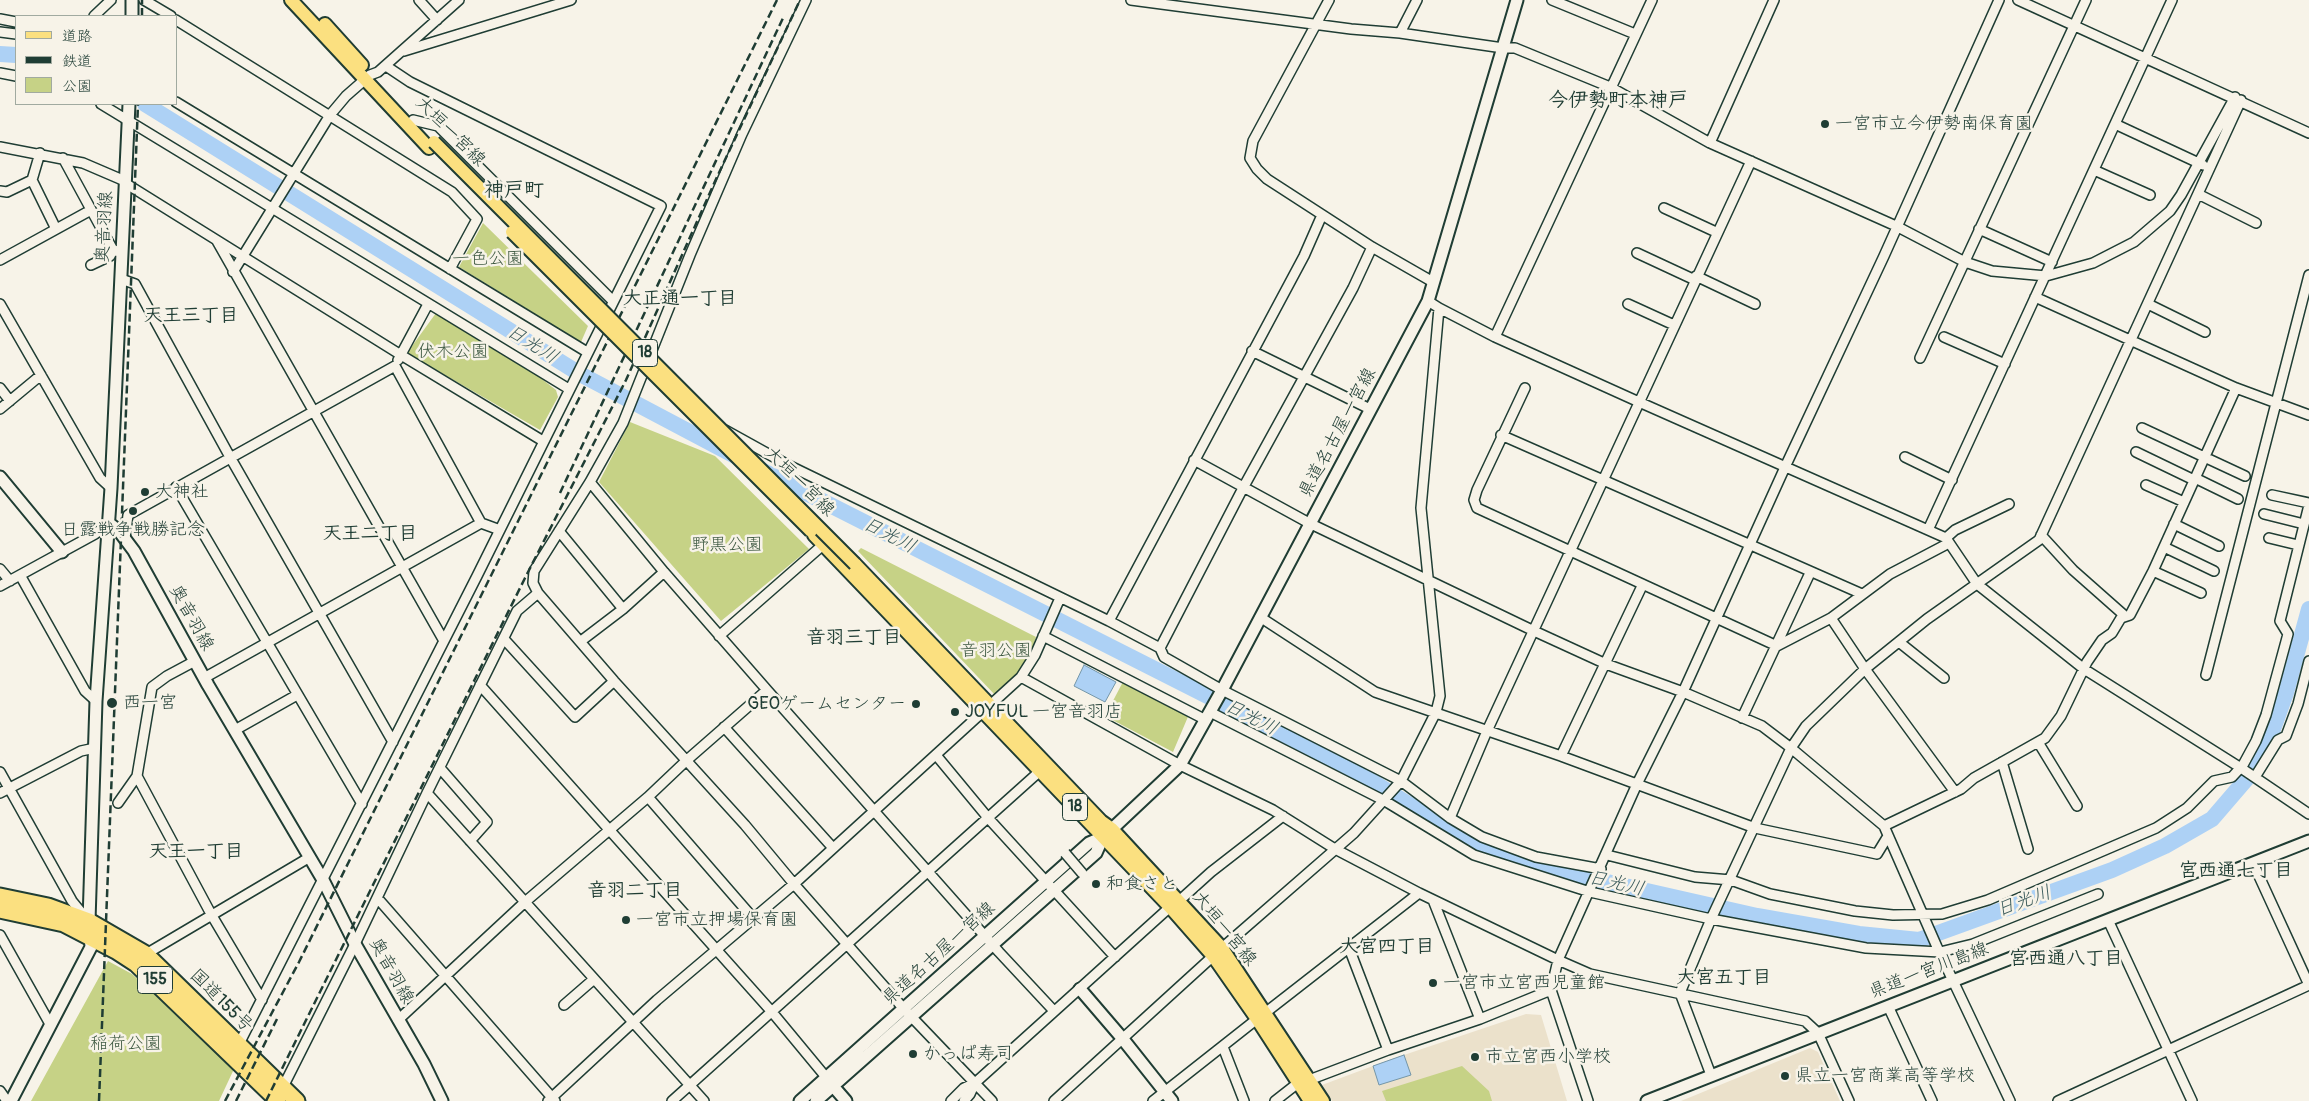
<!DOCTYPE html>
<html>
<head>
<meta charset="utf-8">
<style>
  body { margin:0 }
  #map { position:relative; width:2309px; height:1101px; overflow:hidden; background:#f7f3e8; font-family:Pangolin,"Klee One",sans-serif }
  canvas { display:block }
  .legend { position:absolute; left:15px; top:15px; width:162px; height:90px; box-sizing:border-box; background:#f7f3e8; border:1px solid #a1aaa0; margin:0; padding:6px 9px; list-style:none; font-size:15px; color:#1f3d34 }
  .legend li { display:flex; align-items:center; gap:10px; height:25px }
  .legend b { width:25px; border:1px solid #a1aaa0 }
</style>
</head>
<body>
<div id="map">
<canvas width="2309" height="1101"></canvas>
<ul class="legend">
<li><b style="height:6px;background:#fbe080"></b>道路</li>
<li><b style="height:6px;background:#1f3d34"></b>鉄道</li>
<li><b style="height:14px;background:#c6d286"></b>公園</li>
</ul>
</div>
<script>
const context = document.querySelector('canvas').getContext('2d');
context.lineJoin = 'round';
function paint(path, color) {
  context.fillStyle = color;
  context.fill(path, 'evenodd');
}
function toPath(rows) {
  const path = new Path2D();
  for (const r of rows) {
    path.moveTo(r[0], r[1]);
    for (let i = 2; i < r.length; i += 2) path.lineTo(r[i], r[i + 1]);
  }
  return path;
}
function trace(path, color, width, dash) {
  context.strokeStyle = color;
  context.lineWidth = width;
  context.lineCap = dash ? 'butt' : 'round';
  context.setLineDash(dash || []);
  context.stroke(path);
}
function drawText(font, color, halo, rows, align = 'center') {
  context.font = font + ' Pangolin,"Klee One",sans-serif';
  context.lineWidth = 5;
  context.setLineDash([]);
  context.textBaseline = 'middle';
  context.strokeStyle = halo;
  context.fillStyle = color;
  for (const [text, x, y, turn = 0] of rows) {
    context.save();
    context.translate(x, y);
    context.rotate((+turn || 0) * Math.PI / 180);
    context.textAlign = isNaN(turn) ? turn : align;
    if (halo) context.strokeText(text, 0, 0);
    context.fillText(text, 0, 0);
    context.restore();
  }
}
paint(toPath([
  [1526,1014,1541,1015,1567,1101,1332,1101,1322,1085,1389,1060],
  [1810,1048,1818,1052,1840,1101,1681,1101]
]), '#ebe1cb');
paint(toPath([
  [483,223,588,326,581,342,459,267],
  [436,313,538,376,556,390,558,397,540,430,407,353],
  [630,422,715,456,809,549,721,621,599,482],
  [861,548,1036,637,1031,653,1017,675,996,696,858,551],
  [1125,678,1190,712,1173,752,1105,716],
  [108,961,132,974,203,1038,234,1069,219,1101,31,1101],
  [1462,1066,1489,1091,1492,1101,1386,1101,1382,1091]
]), '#c6d286');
const water = toPath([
  [1084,665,1116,682,1105,702,1074,686,1084,665],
  [1404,1055,1411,1075,1379,1085,1373,1066,1404,1055]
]);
paint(water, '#add1f5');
trace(water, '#7496a8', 1);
trace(toPath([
  [0,54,16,55],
  [145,104,580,374,737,457],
  [761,470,1354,770,1453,832,1489,852,1541,867,1757,916,1859,934,1919,940,2112,870,2165,846,2212,819,2249,776,2268,743,2286,693,2309,609]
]), '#add1f5', 16);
const street = toPath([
  [144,0,171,16],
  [419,0,437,20],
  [1131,0,1351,29,1400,33,1503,48,1515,48,1610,87,1710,143,1896,226,1965,262,1992,271,2046,276,2093,263,2134,242,2170,211,2181,195,2235,97],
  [1329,0,1253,141,1250,158,1257,169,1267,179,1372,247,1433,282],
  [1552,0,1635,34],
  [2018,0,2309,133],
  [2172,0,1928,530,1946,538,1977,584,2084,669,2241,768,2309,814],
  [94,16,111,0],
  [0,19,16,22],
  [176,20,452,192,477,219,450,269],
  [0,32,16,34],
  [1400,33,1417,0],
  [404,51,571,0],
  [0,73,16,76],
  [176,102,587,352],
  [101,104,569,389],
  [413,120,438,126,613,301],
  [2115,124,2203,165],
  [1710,143,1774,0],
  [0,147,83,163,125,181],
  [63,158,113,250,122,252],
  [2094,170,2150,195],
  [32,180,56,229],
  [125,183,401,355,543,441],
  [0,191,7,192,32,180,40,153],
  [2198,194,2256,223],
  [1664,208,1716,232],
  [1979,229,2052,262],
  [217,241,444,641],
  [1637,253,1695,280],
  [0,260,91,210],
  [91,265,110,256,113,250],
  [233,272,330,115,346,96,370,75,378,72,459,0],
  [1696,276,1755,304],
  [121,279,135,284,230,457,393,742],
  [2035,297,2236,388,2309,415],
  [0,304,100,478,111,488],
  [1628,304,1674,325],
  [2148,304,2205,332],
  [1439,308,1495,337,1639,402,1928,530],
  [1495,337,1652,0],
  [1944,337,2005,364],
  [1252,351,1370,409],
  [1920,358,2086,0],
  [398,360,428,304],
  [0,388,10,401],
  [1525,388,1477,490,1474,500,1477,508,1777,646,1831,618,1890,574,1949,543],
  [0,409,41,375],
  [2142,428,2245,476],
  [725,430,790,466,1109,621,1160,648,1164,657,1222,690,1401,781,1450,818,1482,837,1536,857,1601,869],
  [1501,435,1862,594],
  [2136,452,2194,480],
  [1905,457,1952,480],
  [1194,460,1309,523,1534,631,1606,664,1683,692,1762,726,1791,748,1884,826,1937,947,2010,1101],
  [2195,478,2238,499],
  [590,482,664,572,767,690,999,952,1054,1011],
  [2146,485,2184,502],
  [176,487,362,804],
  [2272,495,2309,503],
  [2264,514,2304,524],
  [2174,524,2219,546],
  [559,531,623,609],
  [2041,535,2073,570,2125,616],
  [125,538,128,515,395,366,481,523,500,530],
  [1946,538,1955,530,2009,504],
  [2269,538,2298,545],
  [2164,547,2214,571],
  [0,569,10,581],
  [2153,571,2201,593],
  [20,575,85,691,96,701],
  [0,586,95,534,109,523],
  [538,593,614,681,745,825,794,884,904,1009,992,1101],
  [1260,617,1375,692,1561,756,1755,828,1877,854,1888,836],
  [1831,618,1865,669,1955,792],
  [1109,621,1304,256,1322,215],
  [719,636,824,544],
  [1043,636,1206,720],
  [504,639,575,717,614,681],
  [581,641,623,609,664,572],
  [1899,642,1944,678],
  [1160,648,1243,488,1353,288,1372,247],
  [2206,675,2309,275],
  [1021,677,1180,765,1273,810,1335,849,1419,893,1558,960,1590,974,1805,1021,1818,1033,1849,1101],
  [204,678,481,523],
  [480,685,772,1012,830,1082],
  [1210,712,1385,801,1474,855,1590,892,1711,919,1866,948,1940,952,1973,944,2098,894],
  [1742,718,1810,573],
  [724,727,833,848],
  [235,730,297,695],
  [2038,742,2077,806],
  [936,755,989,819,1115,957],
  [1561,756,1642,586],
  [2002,762,2028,849],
  [440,768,487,822,470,841],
  [0,772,72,901,86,918],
  [137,776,211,914,262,1000],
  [2255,777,2278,740,2286,736,2298,704,2309,661],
  [0,793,81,751,95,748],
  [427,793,704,1101],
  [648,797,753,918],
  [118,803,137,776,152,687,167,676,195,661],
  [1450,818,1487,731,1751,161],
  [1884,826,1961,789,1974,778,2045,738,2061,716,2087,662,2102,640,2112,633,2121,618,2130,615,2153,571,2236,388],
  [1607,855,1695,877,1731,880,1770,894,1855,911,1893,915,1942,914,1988,900,2156,828,2187,808,2214,781,2232,777,2243,765,2256,741,2266,715,2288,634,2280,621,2309,505],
  [2253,863,2309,985],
  [1433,900,1480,1019],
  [376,901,380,901,555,1101],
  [1179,901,1211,872,1283,816],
  [2108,920,2192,1101],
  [0,935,50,1024],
  [1349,948,1388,1050],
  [146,954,310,857],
  [564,1005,594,979],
  [1888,1006,1932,1101],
  [1265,1013,1419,893],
  [398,1020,525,902,648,797,687,760,767,690],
  [239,1044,477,576,661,206,410,82,386,66],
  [1223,1047,1244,1101],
  [1711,1075,1680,993,1711,919,1791,748,1806,726,1865,669,1927,619,2039,540,2241,100],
  [1309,1080,1388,1050,1480,1019,1551,990],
  [283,1087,355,944,427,793,517,611,538,593,533,583,534,571,590,482,623,423,690,255,742,134,806,0],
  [0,1091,7,1101],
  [548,1101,657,1000,794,884,1021,677,1035,655,1060,598],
  [672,1101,1040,771],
  [951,1101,964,1088,975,1083,1170,907],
  [964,1101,970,1094,975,1083],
  [1054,1101,1222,948,1354,833,1401,781,1436,712,1440,696,1421,508,1439,308,1428,301],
  [1153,1101,1257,1019],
  [1275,1101,1298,1083],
  [1588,1101,1551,990,1558,960,1637,784,1683,692,1786,465,1884,256,1999,0],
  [2058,1101,2309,985]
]);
const secondary = toPath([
  [132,16,132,0],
  [0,477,62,552],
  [109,523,119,531,134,551,208,685,323,880,355,944,424,1064,442,1101],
  [1080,989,1122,1038,1172,1101],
  [833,1086,846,1101],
  [11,1101,91,947,89,921,96,701,111,488,129,104],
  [800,1101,1089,843,1103,837,1112,829,1180,765,1221,692,1428,301,1517,0],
  [816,1101,1096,853,1103,837],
  [1647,1101,2309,841]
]);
const primary = toPath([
  [291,0,429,148],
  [325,24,362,65],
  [814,535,1170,907,1213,956,1257,1019,1310,1101],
  [855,564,1101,821,1112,829,1222,948,1323,1101]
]);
const highway = toPath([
  [0,896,48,906,89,921,146,954,297,1101],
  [0,910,64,924,116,951,136,964,278,1101]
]);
trace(street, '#1f3d34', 12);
trace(secondary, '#1f3d34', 15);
trace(primary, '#1f3d34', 16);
trace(highway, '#1f3d34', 19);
trace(street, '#f7f3e8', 9);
trace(secondary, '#f7f3e8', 11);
trace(primary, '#fbe080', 12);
trace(highway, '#fbe080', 15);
trace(toPath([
  [142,16,142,0],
  [560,493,783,18],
  [99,1101,138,104],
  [225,1101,299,962,777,0],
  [236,1101,277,1019],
  [266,1101,525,578,626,380,717,177,800,0]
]), '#1f3d34', 2.5, [8, 4]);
const streetBridge = toPath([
  [1065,853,1082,873]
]);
const primaryBridge = toPath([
  [434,142,855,564],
  [512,232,811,531]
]);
trace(streetBridge, '#1f3d34', 12, []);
trace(primaryBridge, '#1f3d34', 16, []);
trace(streetBridge, '#f7f3e8', 9);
trace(primaryBridge, '#fbe080', 12);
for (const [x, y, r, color] of [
  [1825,124,5,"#1f3d34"],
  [145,492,5,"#1f3d34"],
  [133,511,5,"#1f3d34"],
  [112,703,6,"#1f3d34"],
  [916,704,5,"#1f3d34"],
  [955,712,5,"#1f3d34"],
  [1096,884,5,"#1f3d34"],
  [626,920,5,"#1f3d34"],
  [1433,983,5,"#1f3d34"],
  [913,1054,5,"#1f3d34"],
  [1475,1057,5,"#1f3d34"],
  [1785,1076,5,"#1f3d34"]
]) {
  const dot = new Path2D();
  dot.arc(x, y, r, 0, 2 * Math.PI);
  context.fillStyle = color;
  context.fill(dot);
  trace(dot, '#f7f3e8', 2);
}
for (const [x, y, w] of [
  [645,353,25],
  [1075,807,25],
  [155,980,35]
]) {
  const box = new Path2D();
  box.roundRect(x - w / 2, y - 13.5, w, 27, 4);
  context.fillStyle = '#f7f3e8';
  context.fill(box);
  trace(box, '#1f3d34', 1);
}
drawText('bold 16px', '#1f3d34', null, [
  ["18",645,353],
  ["18",1075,807],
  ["155",155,980]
]);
drawText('18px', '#1f3d34', '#f7f3e8', [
  ["一宮市立今伊勢南保育園",1835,124],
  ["大神社",155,492],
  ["日露戦争戦勝記念",133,530,"center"],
  ["西一宮",123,703],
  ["GEOゲームセンター",906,704,"right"],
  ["JOYFUL 一宮音羽店",965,712],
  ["和食さと",1106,884],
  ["一宮市立押場保育園",636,920],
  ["一宮市立宮西児童館",1443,983],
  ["かっぱ寿司",923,1054],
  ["市立宮西小学校",1485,1057],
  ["県立一宮商業高等学校",1795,1076]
], 'left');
drawText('18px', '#1f3d34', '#f7f3e8', [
  ["大垣一宮線",450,132,45],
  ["奥音羽線",105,227,-87],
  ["県道名古屋一宮線",1338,433,-62],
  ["大垣一宮線",799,482,45],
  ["奥音羽線",191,618,61],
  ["大垣一宮線",1224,929,51],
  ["県道名古屋一宮線",939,954,-42],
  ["奥音羽線",391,971,61],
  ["県道一宮川島線",1929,971,-21],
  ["国道155号",221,1001,45]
]);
drawText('18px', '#405b44', '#f7f3e8', [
  ["一色公園",488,259],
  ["伏木公園",453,352],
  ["野黒公園",727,545],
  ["音羽公園",996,651],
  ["稲荷公園",126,1044]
]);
drawText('bold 19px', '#1f3d34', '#f7f3e8', [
  ["大正通一丁目",680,299],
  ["天王三丁目",191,316],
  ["天王二丁目",370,534],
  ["音羽三丁目",854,638],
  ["天王一丁目",196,852],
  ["宮西通七丁目",2236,871],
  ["音羽二丁目",635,891],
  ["大宮四丁目",1387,947],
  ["宮西通八丁目",2066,959],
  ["大宮五丁目",1724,978]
]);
drawText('italic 19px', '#3b5b5b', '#f7f3e8', [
  ["日光川",532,345,32],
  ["日光川",889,536,27],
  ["日光川",1251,718,27],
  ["日光川",1616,884,13],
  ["日光川",2024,902,-20]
]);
drawText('bold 20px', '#1f3d34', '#f7f3e8', [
  ["今伊勢町本神戸",1618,101],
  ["神戸町",514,191]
]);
</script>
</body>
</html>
